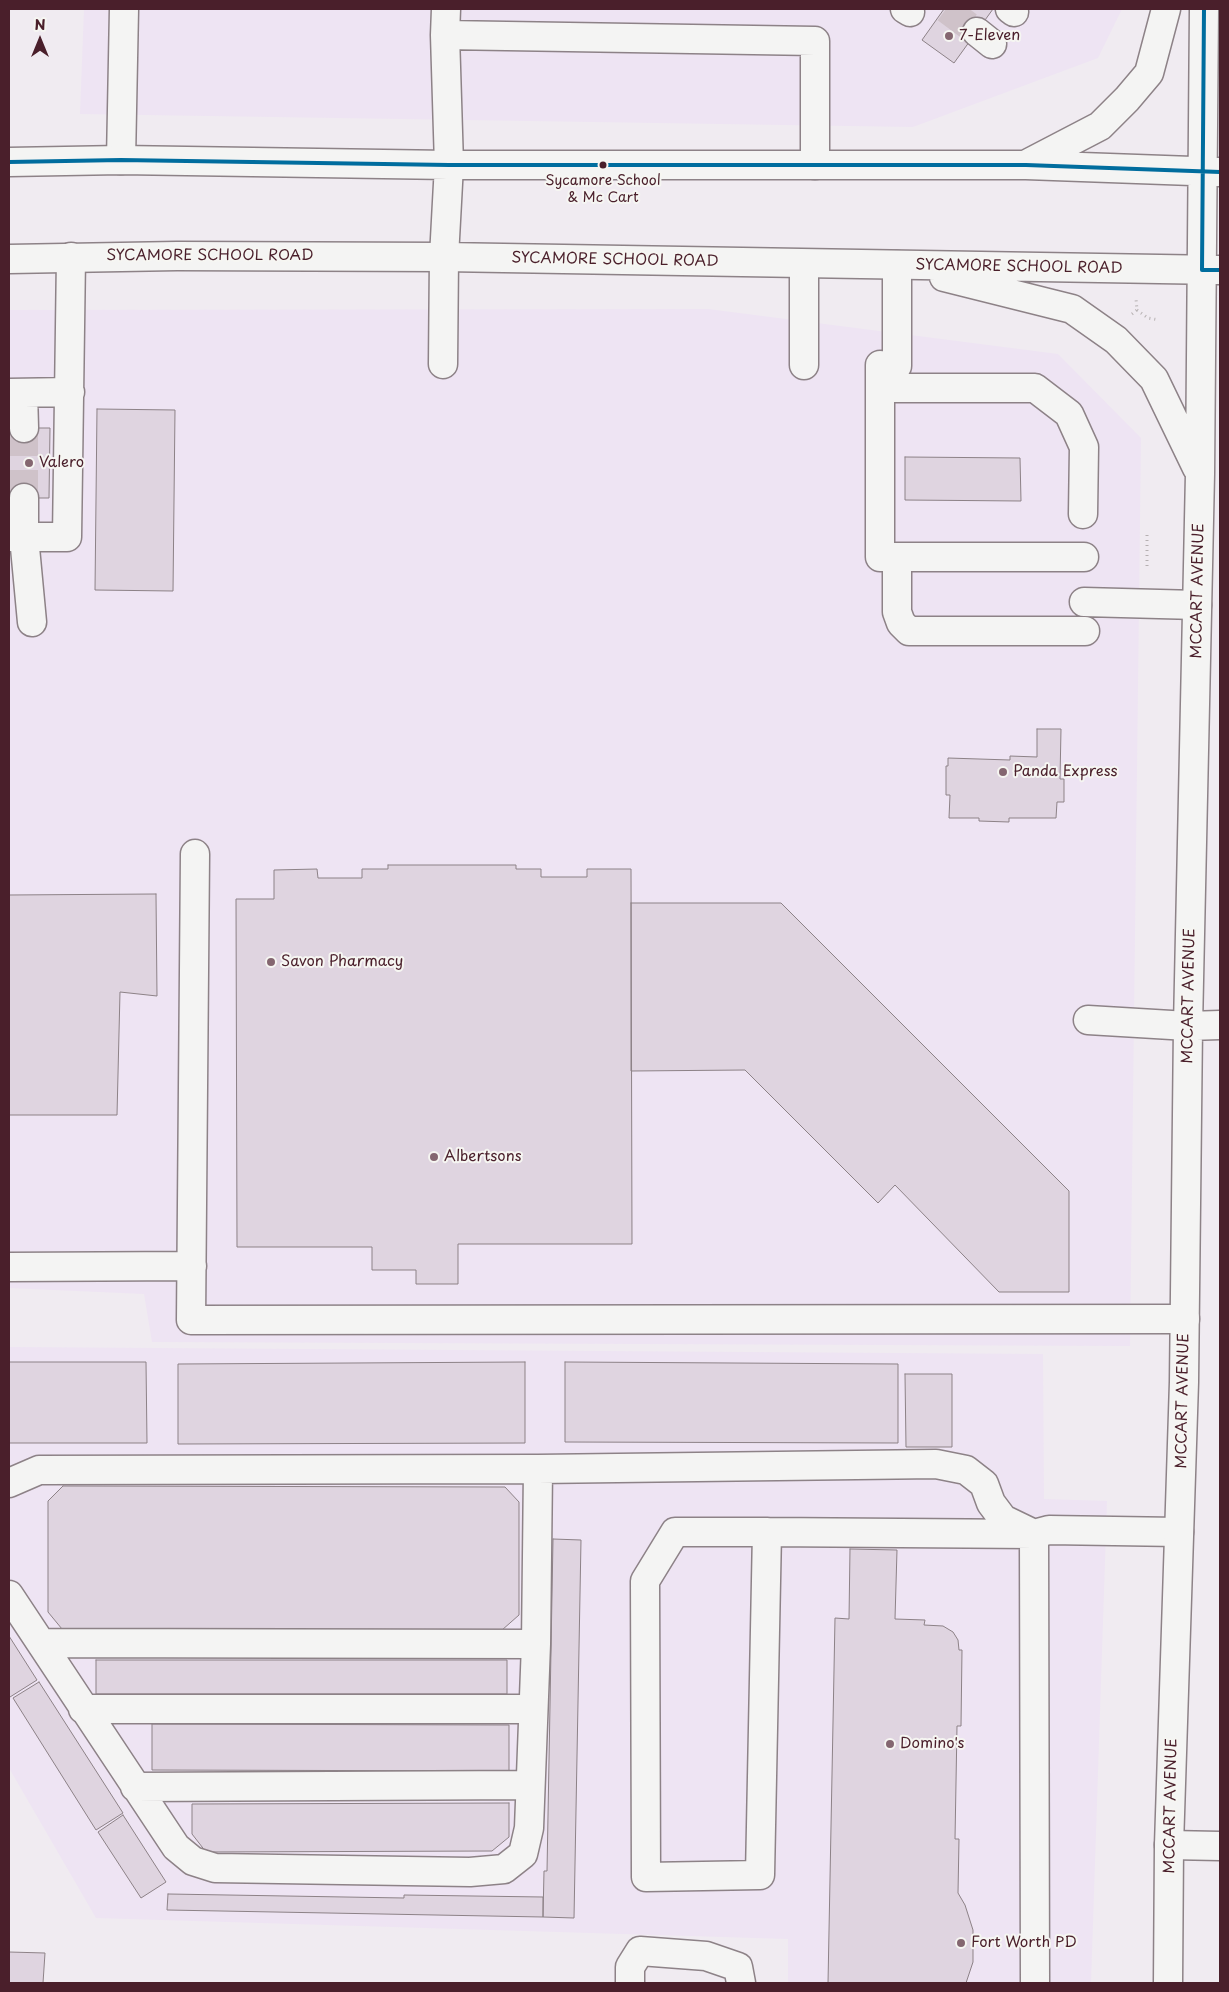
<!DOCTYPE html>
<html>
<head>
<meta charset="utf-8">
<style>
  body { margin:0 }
  #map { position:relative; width:1229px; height:1992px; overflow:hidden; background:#f0ebf1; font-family:"Playpen Sans",sans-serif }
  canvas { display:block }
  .frame { position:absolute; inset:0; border:10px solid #4a1f2b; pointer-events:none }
  .north { position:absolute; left:15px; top:15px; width:50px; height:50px; -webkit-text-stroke:4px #f6f6f2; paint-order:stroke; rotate:0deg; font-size:14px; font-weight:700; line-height:20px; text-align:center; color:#4a1f2b }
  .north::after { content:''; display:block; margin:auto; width:18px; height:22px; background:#4a1f2b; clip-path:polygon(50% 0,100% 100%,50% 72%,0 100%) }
</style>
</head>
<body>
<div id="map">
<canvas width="1229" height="1992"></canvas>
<div class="frame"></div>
<div class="north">N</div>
</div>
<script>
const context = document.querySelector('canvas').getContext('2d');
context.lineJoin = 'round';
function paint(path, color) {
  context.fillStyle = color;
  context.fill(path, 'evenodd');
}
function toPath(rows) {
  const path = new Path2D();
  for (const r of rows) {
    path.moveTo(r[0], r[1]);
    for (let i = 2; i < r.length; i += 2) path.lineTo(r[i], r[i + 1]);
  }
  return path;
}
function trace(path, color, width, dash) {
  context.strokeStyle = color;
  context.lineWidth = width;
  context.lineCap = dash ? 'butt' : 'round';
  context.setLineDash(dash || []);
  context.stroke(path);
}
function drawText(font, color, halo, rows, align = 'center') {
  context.font = font + ' "Playpen Sans",sans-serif';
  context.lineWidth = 4;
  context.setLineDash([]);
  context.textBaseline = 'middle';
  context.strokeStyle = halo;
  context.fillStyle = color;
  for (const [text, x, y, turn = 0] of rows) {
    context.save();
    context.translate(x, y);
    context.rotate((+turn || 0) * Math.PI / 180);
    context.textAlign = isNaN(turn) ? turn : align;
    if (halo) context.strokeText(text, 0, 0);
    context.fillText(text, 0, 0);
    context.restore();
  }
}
paint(toPath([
  [84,9,1122,9,1098,58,913,127,80,114],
  [708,309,1058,354,1141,438,1130,1346,152,1342,144,1294,9,1288,9,310],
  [9,1347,1043,1354,1044,1499,1107,1501,1091,1983,788,1983,788,1939,96,1918,9,1768]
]), '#eee4f3');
const building = toPath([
  [944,9,993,9,954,63,922,40,944,9],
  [97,409,175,410,173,591,95,590,97,409],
  [9,428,50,428,49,498,9,498,9,428],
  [905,457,1020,458,1021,501,905,500,905,457],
  [1037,729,1061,729,1060,779,1064,779,1064,802,1057,802,1056,818,1009,818,1009,822,979,821,979,818,949,818,950,795,946,795,946,766,948,766,948,758,1010,760,1010,756,1037,757,1037,729],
  [388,865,516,865,516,869,541,869,541,877,587,877,587,869,631,869,632,1244,458,1244,458,1284,416,1284,416,1270,372,1270,372,1247,237,1247,236,899,274,899,274,870,317,869,318,878,362,878,362,869,388,869,388,865],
  [156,894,157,996,120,992,117,1115,9,1115,9,895,156,894],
  [631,903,781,903,1069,1191,1069,1292,999,1292,895,1185,878,1203,745,1070,631,1071,631,903],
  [9,1362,146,1362,147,1443,9,1443,9,1362],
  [525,1362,525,1443,178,1444,178,1364,525,1362],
  [565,1362,898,1364,898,1443,565,1442,565,1362],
  [905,1374,952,1374,952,1447,906,1447,905,1374],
  [63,1486,505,1487,519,1502,519,1615,502,1630,62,1629,48,1612,48,1501,63,1486],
  [553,1539,581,1540,574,1918,543,1917,544,1871,547,1871,553,1539],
  [850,1549,897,1550,895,1619,925,1620,924,1625,943,1626,953,1632,958,1640,959,1650,962,1650,961,1726,957,1726,955,1839,959,1839,958,1893,965,1905,973,1930,973,1962,966,1983,828,1983,835,1618,849,1619,850,1549],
  [9,1636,37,1680,10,1697,9,1696,9,1636],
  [96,1660,507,1660,507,1694,96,1694,96,1660],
  [39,1682,123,1813,96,1830,13,1698,39,1682],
  [152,1724,509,1725,509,1771,152,1770,152,1724],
  [509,1803,509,1837,492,1851,206,1852,192,1834,192,1804,509,1803],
  [123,1815,166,1882,141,1898,98,1832,123,1815],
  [168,1894,404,1898,404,1895,543,1897,543,1917,167,1910,168,1894],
  [9,1952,45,1953,43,1983,9,1983,9,1952]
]);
paint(building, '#dfd4e0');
trace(building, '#8d8287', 1);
trace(toPath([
  [946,9,977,32],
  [24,428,24,498]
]), '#cfc2c9', 28, [28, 14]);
const minor = toPath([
  [446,9,445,35,449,165],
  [905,9,910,12],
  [1010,9,1014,12],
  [977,32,992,44],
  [445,35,815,41,815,165],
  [121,160,124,9],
  [804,264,804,365],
  [897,265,897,366],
  [443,364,444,257],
  [880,365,880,557,1084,557],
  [880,388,1035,388,1069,414,1084,447,1083,514],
  [9,393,70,392],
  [23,393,24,428],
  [24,498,24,537,32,622],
  [9,537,67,537,71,257],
  [897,557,897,612,901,623,909,631,1085,631],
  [1084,602,1197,605],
  [195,854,191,1320,1185,1319],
  [1088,1020,1188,1026],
  [9,1267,192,1266],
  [9,1483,39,1470,538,1469,936,1464,966,1470,984,1484,991,1503,1003,1519,1032,1533],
  [767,1532,760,1875,646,1877,645,1581,675,1532,767,1532,1034,1534],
  [9,1595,176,1847,193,1861,215,1868,470,1872,504,1869,523,1854,529,1828,536,1644,538,1469],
  [41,1643,536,1644],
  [83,1709,533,1709],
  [135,1787,530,1785],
  [1169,1845,1220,1846],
  [630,1983,630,1967,640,1951,706,1956,738,1967,741,1983],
  [1035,1983,1034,1534,1049,1530,1179,1532]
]);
const major = toPath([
  [9,162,121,160,449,165,1026,165,1220,172],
  [1027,164,1100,126,1127,99,1149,73,1166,9],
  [444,257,449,165],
  [9,259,177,256,444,257,1219,270],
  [944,277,1072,309,1116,340,1154,379,1197,468],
  [1188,1026,1220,1025],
  [1168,1983,1169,1845,1184,1382,1188,1026,1200,474,1204,9]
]);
trace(minor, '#8d8287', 31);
trace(major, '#8d8287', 31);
trace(toPath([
  [1137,310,1148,318,1159,320],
  [1132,314,1137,310,1136,299],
  [1147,535,1147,567]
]), '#b5b0b1', 3, [1, 4]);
trace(minor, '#f4f4f3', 28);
trace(major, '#f4f4f3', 28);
trace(toPath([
  [1204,9,1202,270,1220,270],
  [9,162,121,160,449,165,1026,165,1220,172]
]), '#006d9e', 4);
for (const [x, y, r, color] of [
  [949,36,5,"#846670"],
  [603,165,4.5,"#4a1f2b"],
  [29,463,5,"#846670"],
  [1003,772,5,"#846670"],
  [271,962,5,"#846670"],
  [434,1157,5,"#846670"],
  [890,1744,5,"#846670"],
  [961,1943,5,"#846670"]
]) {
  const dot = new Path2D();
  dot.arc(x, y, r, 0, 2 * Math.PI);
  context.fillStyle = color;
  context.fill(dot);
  trace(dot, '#f6f6f2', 2);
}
drawText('14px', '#4a1f2b', '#f6f6f2', [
  ["Sycamore School",603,181],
  ["& Mc Cart",603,198]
]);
drawText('15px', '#4a1f2b', '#f6f6f2', [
  ["7-Eleven",959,36],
  ["Valero",39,463],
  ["Panda Express",1013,772],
  ["Savon Pharmacy",281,962],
  ["Albertsons",444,1157],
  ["Domino's",900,1744],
  ["Fort Worth PD",971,1943]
], 'left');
drawText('15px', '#4a1f2b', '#f6f6f2', [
  ["SYCAMORE SCHOOL ROAD",210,256],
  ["SYCAMORE SCHOOL ROAD",615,260,1],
  ["SYCAMORE SCHOOL ROAD",1019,267,1],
  ["MCCART AVENUE",1198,591,-89],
  ["MCCART AVENUE",1189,996,-89],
  ["MCCART AVENUE",1183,1401,-89],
  ["MCCART AVENUE",1171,1806,-89]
]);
</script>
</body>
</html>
